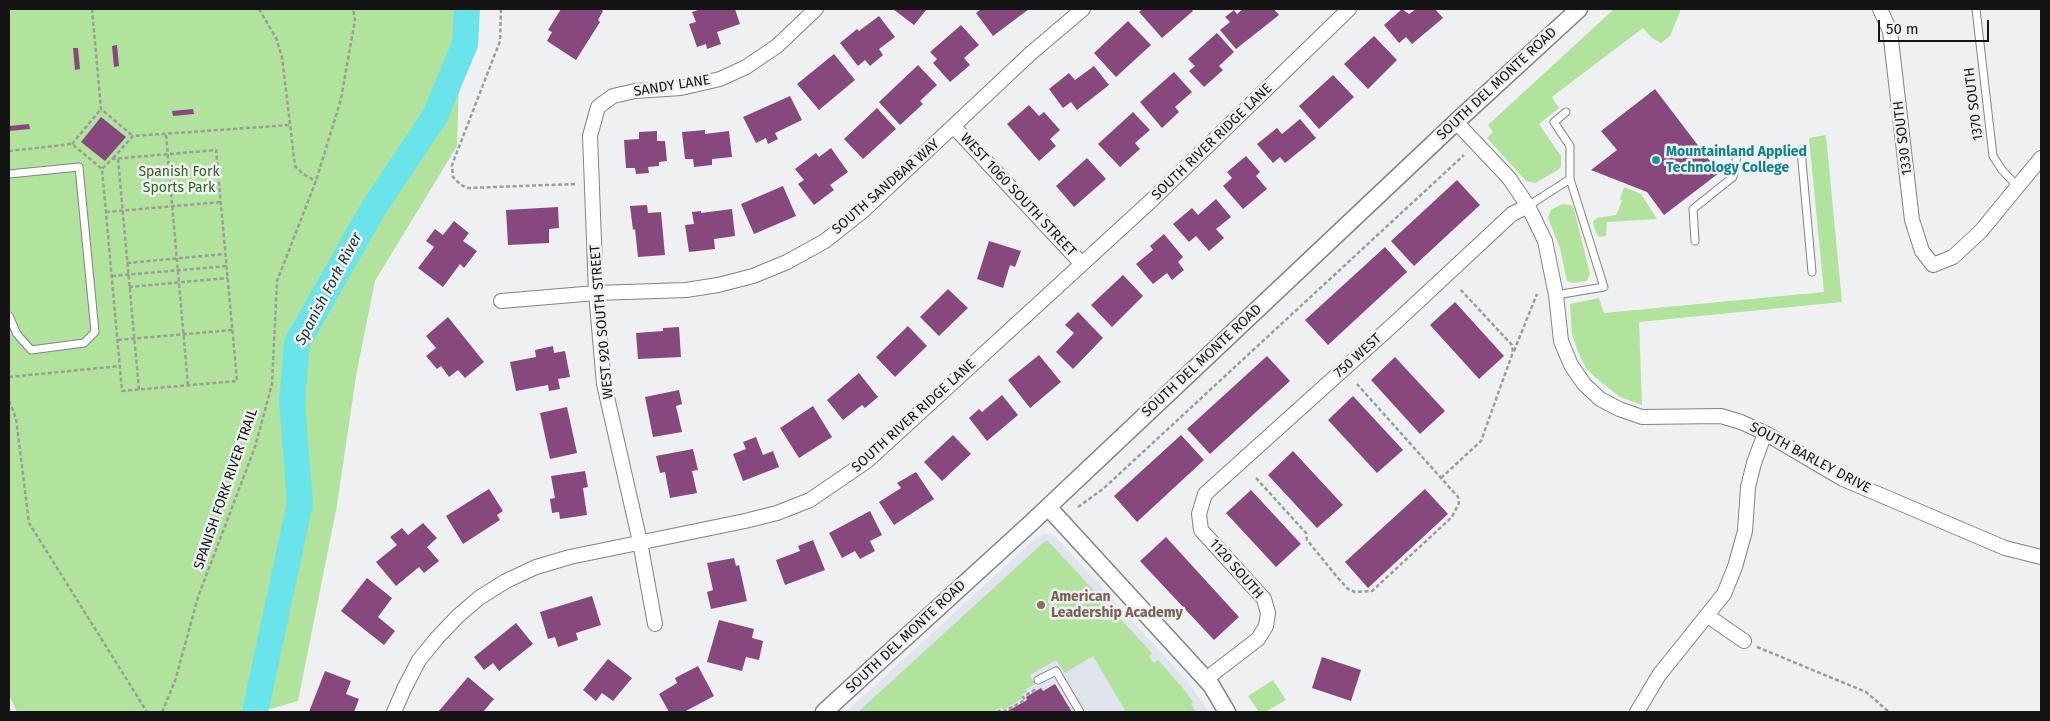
<!DOCTYPE html>
<html>
<head>
<meta charset="utf-8">
<style>
  body { margin:0 }
  #map { position:relative; width:2050px; height:721px; overflow:hidden; background:#eff0f1; font-family:"Fira Sans",sans-serif }
  canvas { display:block }
  .frame { position:absolute; inset:0; border:10px solid #141414; pointer-events:none }
  .scale { position:absolute; left:1878px; top:20px; width:111px; height:22px; box-sizing:border-box; border:2px solid #141414; border-top:0; padding-left:6px; font-size:15px; line-height:18px; white-space:nowrap; color:#141414; -webkit-text-stroke:4px #eff0f1; paint-order:stroke }
</style>
</head>
<body>
<div id="map">
<canvas width="2050" height="721"></canvas>
<div class="frame"></div>
<div class="scale">50 m</div>
</div>
<script>
const context = document.querySelector('canvas').getContext('2d');
context.lineJoin = 'round';
function paint(path, color) {
  context.fillStyle = color;
  context.fill(path, 'evenodd');
}
function toPath(rows) {
  const path = new Path2D();
  for (const r of rows) {
    path.moveTo(r[0], r[1]);
    for (let i = 2; i < r.length; i += 2) path.lineTo(r[i], r[i + 1]);
  }
  return path;
}
function trace(path, color, width, dash) {
  context.strokeStyle = color;
  context.lineWidth = width;
  context.lineCap = dash ? 'butt' : 'round';
  context.setLineDash(dash || []);
  context.stroke(path);
}
function drawText(font, color, halo, rows, align = 'center') {
  context.font = font + ' "Fira Sans",sans-serif';
  context.lineWidth = 5;
  context.setLineDash([]);
  context.textBaseline = 'middle';
  context.strokeStyle = halo;
  context.fillStyle = color;
  for (const [text, x, y, turn = 0] of rows) {
    context.save();
    context.translate(x, y);
    context.rotate((+turn || 0) * Math.PI / 180);
    context.textAlign = isNaN(turn) ? turn : align;
    if (halo) context.strokeText(text, 0, 0);
    context.fillText(text, 0, 0);
    context.restore();
  }
}
paint(toPath([
  [1044,534,1051,534,1056,537,1189,683,1209,712,846,712,1037,537]
]), '#e0e5ed');
paint(toPath([
  [9,9,461,9,457,146,375,281,357,370,337,505,298,701,260,712,17,712,9,695],
  [1614,9,1681,9,1670,36,1661,43,1652,38,1643,28,1552,97,1559,108,1539,124,1561,156,1561,166,1558,170,1535,183,1526,181,1487,138,1493,132,1488,125],
  [1826,135,1842,302,1639,322,1642,405,1620,397,1597,379,1586,368,1578,352,1572,334,1570,304,1599,298,1604,313,1824,292,1809,138],
  [1624,187,1641,194,1657,219,1607,222,1606,236,1599,237,1596,233,1593,222,1597,218,1616,215,1622,201,1620,199],
  [1562,204,1571,205,1574,209,1590,274,1587,281,1573,283,1567,281,1560,248,1548,218,1551,210],
  [1045,541,1048,541,1152,653,1149,657,1154,663,1158,660,1182,687,1193,702,1191,704,1196,712,1126,712,1093,656,1065,673,1056,660,1030,675,1035,684,1026,689,1027,692,1021,695,1023,698,1003,710,1001,707,993,712,858,712],
  [1273,680,1286,700,1265,712,1259,712,1248,696]
]), '#b2e39c');
trace(toPath([
  [255,712,300,503,292,402,297,343,373,209,435,116,465,44,467,9]
]), '#69e4eb', 26);
paint(toPath([
  [561,9,600,9,603,11,598,20,600,22,576,60,547,41,552,32,548,30],
  [701,9,735,9,740,24,717,32,721,44,707,49,706,44,697,47,689,24,696,22,692,12],
  [893,9,927,9,914,25],
  [981,9,1029,9,993,36,976,13],
  [1143,9,1191,9,1193,11,1162,38,1139,12],
  [1243,9,1274,9,1279,15,1236,49,1220,30,1230,22,1225,17,1234,10,1237,14],
  [1402,9,1409,14,1416,9,1435,9,1443,18,1412,44,1406,37,1399,43,1384,25],
  [879,16,895,37,879,49,883,55,870,66,865,60,858,66,840,43,857,29,859,31],
  [1128,21,1151,45,1116,77,1094,53],
  [961,25,979,45,964,58,970,65,950,82,933,63,937,59,930,52],
  [1217,33,1234,52,1219,66,1223,70,1204,87,1189,71,1195,66,1188,59],
  [1374,36,1397,60,1368,89,1344,64],
  [117,45,119,66,114,67,112,46],
  [73,48,78,48,80,69,75,70],
  [834,54,855,80,819,110,797,84],
  [918,65,937,85,920,101,923,104,900,125,879,102],
  [1094,66,1109,85,1077,110,1071,102,1063,108,1049,89,1069,73,1075,80],
  [1174,72,1192,92,1175,107,1179,112,1162,128,1140,102],
  [1333,75,1354,97,1319,129,1299,106],
  [1655,89,1719,173,1664,215,1647,192,1591,170,1617,150,1601,131],
  [790,96,802,120,775,133,778,139,768,144,766,138,756,143,743,117],
  [1029,105,1039,116,1044,112,1060,130,1050,139,1056,146,1039,161,1007,124],
  [877,108,896,129,863,159,844,139],
  [193,109,194,114,173,116,172,111],
  [1133,112,1150,130,1135,143,1140,149,1120,167,1098,144],
  [101,117,126,137,105,161,81,142],
  [1300,119,1316,138,1285,163,1280,157,1273,163,1257,144,1277,128,1282,134],
  [29,124,30,129,9,131,9,126],
  [705,130,705,134,729,131,732,157,712,159,712,165,694,167,693,159,685,159,682,132],
  [657,131,657,141,665,141,667,161,659,162,659,166,648,167,649,173,636,174,635,168,626,168,624,140,639,139,639,132],
  [831,148,848,172,830,185,834,190,814,205,798,184,804,180,795,169,816,153,819,157],
  [1246,156,1260,172,1256,176,1267,189,1243,209,1223,186,1232,178,1227,172],
  [1087,158,1106,179,1074,207,1056,186],
  [1457,180,1480,205,1414,266,1391,241],
  [783,186,796,216,754,234,741,204],
  [1216,199,1231,217,1216,229,1224,238,1209,251,1196,236,1189,242,1173,224,1192,208,1198,215],
  [647,205,648,213,661,212,665,255,638,257,635,229,633,230,630,206],
  [558,207,559,228,549,229,549,243,508,245,506,210],
  [732,209,735,236,714,239,715,249,689,252,685,225,694,224,692,212,701,211,701,213],
  [454,221,469,233,463,241,477,251,464,268,460,264,443,287,418,268,434,247,426,241,435,229,443,235],
  [1164,234,1183,257,1178,262,1184,270,1172,280,1167,273,1153,284,1136,264,1153,250,1150,246],
  [989,241,1021,251,1015,267,1010,265,1003,288,977,279],
  [1385,247,1407,272,1328,345,1305,320],
  [1123,275,1143,296,1112,327,1091,305],
  [948,289,968,308,939,336,920,317],
  [1455,302,1504,356,1479,379,1430,325],
  [1078,312,1103,338,1073,369,1056,352,1074,333,1065,325],
  [448,317,484,362,465,378,458,370,449,377,441,366,437,369,426,356,436,348,426,336],
  [908,326,927,346,895,377,876,357],
  [679,327,681,357,638,359,636,333,663,331,663,328],
  [553,346,554,353,565,351,570,377,558,379,560,389,549,391,548,385,516,391,510,362,536,357,535,350],
  [1039,355,1061,382,1030,408,1008,380],
  [1267,356,1290,381,1210,454,1187,429],
  [1395,357,1445,411,1420,434,1371,380],
  [859,373,878,397,865,408,862,405,843,420,827,400],
  [679,390,682,404,676,406,682,432,653,437,645,397],
  [1002,395,1018,415,987,441,969,418,979,409,982,412],
  [1353,396,1403,450,1377,473,1328,420],
  [813,406,832,437,799,458,780,428],
  [567,407,577,453,550,459,540,413],
  [953,435,971,454,942,481,924,462],
  [1181,435,1204,460,1137,522,1114,496],
  [756,437,763,455,773,451,779,467,743,481,733,454,746,449,743,442],
  [693,449,698,470,692,471,697,493,670,498,665,472,660,473,656,456],
  [1293,451,1343,505,1317,528,1268,475],
  [585,471,588,487,583,488,587,515,560,519,559,512,552,513,550,499,555,498,551,476],
  [916,472,934,499,894,525,879,502,901,488,897,483],
  [489,489,503,511,497,515,500,520,463,544,446,516],
  [1425,489,1448,514,1368,588,1345,562],
  [1251,490,1301,544,1276,567,1226,513],
  [870,511,882,535,870,541,875,551,860,559,855,551,842,558,829,533],
  [423,523,437,538,427,547,439,561,424,573,419,567,396,586,376,562,397,545,390,537,402,528,408,535],
  [1166,537,1239,617,1214,640,1140,561],
  [813,540,825,570,785,585,776,560,800,551,798,546],
  [734,558,736,566,739,565,747,601,711,609,707,592,713,590,707,563],
  [367,578,392,598,378,617,395,631,384,645,341,611],
  [592,596,601,625,576,633,578,640,558,647,555,637,548,639,540,612],
  [719,620,754,629,752,638,763,641,759,660,746,657,742,671,707,662],
  [516,623,533,644,499,671,493,663,484,670,474,657],
  [1322,657,1361,670,1351,701,1312,688],
  [608,659,632,678,613,701,602,693,596,701,583,690],
  [698,666,714,696,684,712,669,712,659,694,677,683,675,678],
  [325,671,351,681,346,694,359,699,354,712,309,712],
  [468,677,494,699,483,712,438,712],
  [1055,684,1072,712,1006,712,1027,700,1026,697,1041,688,1043,691]
]), '#86487d');
const service = toPath([
  [1976,9,1993,156,2002,170,2018,187],
  [1801,150,1812,272],
  [9,174,79,167,95,332,84,343,31,350,17,334,9,316],
  [1528,206,1570,179],
  [1695,241,1693,209,1733,177,1737,156],
  [1556,295,1604,287,1570,179,1570,146,1554,122,1566,112],
  [1038,680,1056,671,1080,712]
]);
const minor = toPath([
  [1880,9,1890,31,1912,220,1922,251,1933,265,1953,257,1981,231,2041,158],
  [1456,122,1509,178,1528,206,1545,241,1556,295,1561,341,1571,365,1584,384,1600,399,1619,409,1642,417,1721,416,1741,422,1765,433,1843,479,2005,548,2041,557],
  [954,127,1081,263],
  [501,301,596,293,686,290,718,285,753,276,787,262,825,241,864,210,1030,54,1083,9],
  [1708,616,1744,641],
  [655,624,640,542,604,384,596,293,590,136,598,107,613,96,635,91,681,88,720,79,746,67,777,46,816,9],
  [1206,679,1258,639,1266,626,1268,613,1264,599,1201,530,1199,514,1205,494,1396,322,1512,214,1528,206],
  [394,712,404,689,419,660,437,638,458,616,479,598,506,581,536,567,570,557,745,521,777,513,810,500,867,461,1154,198,1349,9],
  [1637,712,1659,675,1724,594,1735,567,1745,531,1748,487,1754,463,1765,433]
]);
const tertiary = toPath([
  [1048,507,1211,685,1227,712],
  [824,712,1031,523,1456,122,1579,9]
]);
trace(service, '#828284', 9);
trace(minor, '#828284', 16);
trace(tertiary, '#828284', 19);
trace(toPath([
  [92,9,101,109,133,136],
  [259,9,276,38,282,57,295,166,303,174,316,181],
  [501,9,500,41,452,165,453,177,461,185,468,188,575,184],
  [166,135,188,386],
  [72,144,101,109],
  [9,151,72,144,102,169,122,391,237,381,216,150,112,159,102,169],
  [113,158,133,136,290,125],
  [118,159,139,390],
  [106,212,221,202],
  [127,263,225,254],
  [112,276,227,266],
  [129,287,228,278],
  [118,340,232,330],
  [1514,351,1537,294],
  [9,377,120,366],
  [9,401,16,418,29,523,147,712],
  [1256,478,1306,533,1307,540,1338,578,1348,589,1355,592,1372,591,1452,517,1459,503,1458,497,1357,384],
  [1441,478,1481,441,1513,352,1512,345,1459,288],
  [1078,507,1103,489,1464,155],
  [1757,647,1866,692,1889,712],
  [162,712,175,681,198,597,255,447,272,384,277,281,316,181,341,99,355,20,353,9],
  [997,712,1001,710,1002,712],
  [1003,712,1025,700,1023,697,1036,689]
]), '#9b9c9c', 2.5, [4, 2.5]);
trace(service, '#fff', 7);
trace(minor, '#fff', 14);
trace(tertiary, '#fff', 16);
for (const [x, y, r, color] of [
  [1656,160,5,"#0f9aa8"],
  [1041,605,5,"#8d6e63"]
]) {
  const dot = new Path2D();
  dot.arc(x, y, r, 0, 2 * Math.PI);
  context.fillStyle = color;
  context.fill(dot);
  trace(dot, '#eff0f1', 2);
}
drawText('14px', '#141414', '#eff0f1', [
  ["SOUTH DEL MONTE ROAD",1497,84,-43],
  ["SANDY LANE",672,86,-9],
  ["1370 SOUTH",1974,104,-97],
  ["1330 SOUTH",1903,138,-97],
  ["SOUTH RIVER RIDGE LANE",1212,142,-44],
  ["SOUTH SANDBAR WAY",886,187,-41],
  ["WEST 1060 SOUTH STREET",1018,195,47],
  ["WEST 920 SOUTH STREET",602,322,-95],
  ["750 WEST",1358,356,-42],
  ["SOUTH DEL MONTE ROAD",1202,361,-43],
  ["SOUTH RIVER RIDGE LANE",914,416,-42],
  ["SOUTH BARLEY DRIVE",1810,458,28],
  ["SPANISH FORK RIVER TRAIL",226,489,-71],
  ["1120 SOUTH",1236,569,49],
  ["SOUTH DEL MONTE ROAD",906,637,-43]
]);
drawText('bold 14px', '#0d838f', '#eff0f1', [
  ["Mountainland Applied",1666,152],
  ["Technology College",1666,168]
], 'left');
drawText('14px', '#36631d', '#eff0f1', [
  ["Spanish Fork",179,172],
  ["Sports Park",179,188]
]);
drawText('bold 14px', '#785e54', '#eff0f1', [
  ["American",1051,597],
  ["Leadership Academy",1051,613]
], 'left');
drawText('italic 15px', '#1e3335', '#eff0f1', [
  ["Spanish Fork River",329,289,-62]
]);
</script>
</body>
</html>
